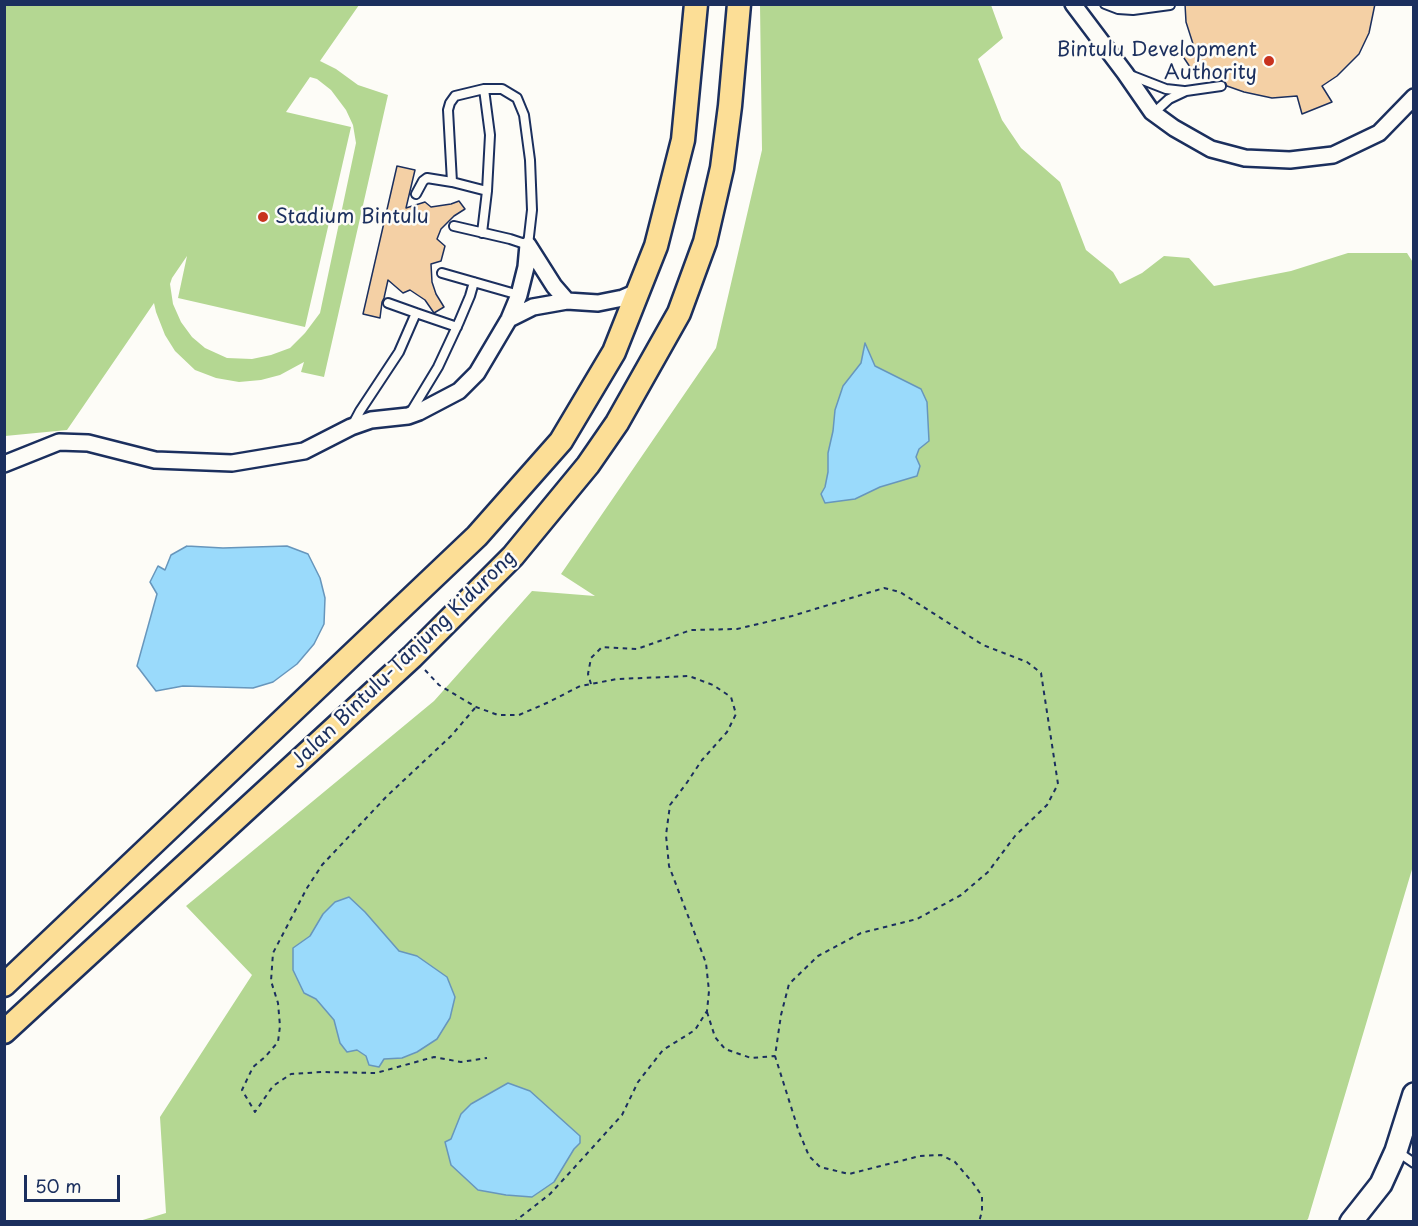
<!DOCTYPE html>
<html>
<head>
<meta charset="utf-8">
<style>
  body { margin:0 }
  #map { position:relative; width:1418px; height:1226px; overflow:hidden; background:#fdfcf7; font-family:"Playpen Sans",sans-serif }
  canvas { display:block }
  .frame { position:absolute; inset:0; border:6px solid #1b2f5e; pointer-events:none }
  .scale { position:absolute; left:24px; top:1175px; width:96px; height:27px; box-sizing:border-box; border:3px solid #1b2f5e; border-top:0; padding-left:8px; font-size:18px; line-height:21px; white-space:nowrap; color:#1b2f5e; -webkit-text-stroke:4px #fdfcf7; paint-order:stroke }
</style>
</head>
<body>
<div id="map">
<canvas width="1418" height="1226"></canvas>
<div class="frame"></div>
<div class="scale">50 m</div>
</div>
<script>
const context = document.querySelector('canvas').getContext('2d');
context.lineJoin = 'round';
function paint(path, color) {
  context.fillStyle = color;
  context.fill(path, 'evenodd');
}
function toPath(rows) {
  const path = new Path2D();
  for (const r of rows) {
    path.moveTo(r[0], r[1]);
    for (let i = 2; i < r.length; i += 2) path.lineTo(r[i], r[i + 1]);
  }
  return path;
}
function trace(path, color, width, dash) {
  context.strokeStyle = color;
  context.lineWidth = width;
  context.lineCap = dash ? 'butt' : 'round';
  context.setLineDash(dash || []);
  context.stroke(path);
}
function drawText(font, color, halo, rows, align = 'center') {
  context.font = font + ' "Playpen Sans",sans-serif';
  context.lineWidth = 5;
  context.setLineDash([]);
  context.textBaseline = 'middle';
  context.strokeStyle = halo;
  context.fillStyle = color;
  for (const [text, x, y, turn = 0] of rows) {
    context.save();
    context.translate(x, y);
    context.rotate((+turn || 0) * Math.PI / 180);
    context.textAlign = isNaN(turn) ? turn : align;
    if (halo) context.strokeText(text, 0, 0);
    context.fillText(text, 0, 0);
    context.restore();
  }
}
paint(toPath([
  [5,4,359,5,320,61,336,69,358,85,388,95,324,377,301,372,304,362,280,375,261,380,239,382,216,378,195,370,175,351,165,335,156,312,154,303,67,430,5,436],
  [310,77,317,79,331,90,346,110,353,125,356,143,320,313,305,333,290,348,271,355,252,359,227,358,205,348,192,337,181,322,173,304,170,284,172,278,187,256,178,298,305,327,351,127,286,112],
  [760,5,991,5,1003,38,978,59,1002,120,1021,148,1060,182,1086,250,1113,272,1120,284,1142,273,1164,256,1189,258,1214,286,1291,271,1348,253,1407,253,1414,264,1413,866,1308,1219,1306,1221,136,1222,166,1213,160,1117,252,975,186,906,434,701,532,591,595,596,561,574,716,348,762,150]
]), '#b4d792');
const water = toPath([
  [865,343,875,366,921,389,927,402,929,441,919,449,916,457,920,466,917,476,880,487,855,499,825,503,821,494,825,487,828,472,828,453,833,431,835,410,843,386,861,363,865,343],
  [187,546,223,548,287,546,308,554,320,578,325,598,324,624,314,644,297,664,273,682,253,688,183,686,156,691,137,666,157,594,150,582,158,566,165,570,171,555,187,546],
  [349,897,365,912,399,951,417,956,447,977,455,997,450,1018,437,1039,417,1052,402,1058,384,1059,379,1067,369,1065,366,1056,357,1050,347,1052,340,1043,334,1020,316,999,304,993,293,970,293,948,310,936,323,914,335,902,349,897],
  [508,1083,530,1091,580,1136,580,1143,574,1149,554,1182,532,1197,506,1195,478,1190,451,1165,445,1142,451,1139,461,1114,471,1104,508,1083]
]);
paint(water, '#9adafb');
trace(water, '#6796bc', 1.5);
const building = toPath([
  [1185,4,1375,4,1369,33,1359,54,1337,76,1322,86,1332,102,1302,114,1297,96,1272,98,1244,92,1227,86,1225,82,1220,80,1209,68,1198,79,1182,55,1194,47,1186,22,1185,4],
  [397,166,415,170,406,208,425,202,431,207,451,204,459,201,465,209,454,216,441,229,437,239,445,246,441,261,431,264,432,282,436,294,444,307,434,313,425,300,410,290,403,293,388,280,384,298,382,302,380,318,363,314,397,166]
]);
paint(building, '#f4d0a5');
trace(building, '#1b2f5e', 1.5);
const lane = toPath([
  [1105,4,1118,9,1133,10,1170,5],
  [1130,75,1166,89,1184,91],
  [1158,109,1169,99,1186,91,1221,86],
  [416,194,423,181,427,178,452,182],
  [454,226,510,239,528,245,532,210,530,160,524,115,517,98,502,89,484,89,455,96,450,103,448,110,452,182,487,191],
  [482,233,487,191,490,135,484,89],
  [442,273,519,295],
  [388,303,416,313],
  [409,415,438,367,459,322,470,296,474,282],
  [352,426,360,411,399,352,416,313,457,327],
  [1398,1152,1414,1163]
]);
const street = toPath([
  [1073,4,1125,73,1152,112,1174,128,1211,149,1245,158,1290,160,1333,155,1379,133,1414,97],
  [528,245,554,286,567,301],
  [509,319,533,307,567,301,598,303,623,298,637,292],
  [4,464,59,442,88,443,155,460,232,463,304,451,351,427,371,420,408,416,419,412,459,391,477,373,509,319,519,295,526,267,528,245]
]);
const secondary = toPath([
  [1351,1222,1381,1184,1396,1151,1414,1094]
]);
const primary = toPath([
  [4,985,477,536,561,441,614,352,656,246,683,140,696,4],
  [4,1032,412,657,513,556,588,465,617,423,679,313,705,242,722,168,730,106,739,4]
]);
trace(lane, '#1b2f5e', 12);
trace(street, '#1b2f5e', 20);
trace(secondary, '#1b2f5e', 26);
trace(primary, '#1b2f5e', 27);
trace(toPath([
  [425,670,439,685,476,707,498,715,519,715,549,702,580,686,591,684,617,679,689,676,713,685,731,697,736,714,727,732,702,760,686,784,670,805,666,835,669,866,706,963,709,991,707,1011,695,1030,663,1050,638,1082,622,1115,573,1169,550,1194,514,1222],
  [591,684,588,674,591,658,602,647,637,649,691,630,737,629,792,616,884,588,900,592,983,645,1027,662,1041,673,1058,784,1047,805,1015,836,988,872,961,895,917,919,861,933,818,956,789,984,781,1015,775,1056,799,1132,809,1156,820,1167,849,1174,920,1156,941,1155,955,1162,973,1183,982,1196,982,1211,979,1222],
  [475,708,451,736,387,796,322,865,307,888,273,953,271,981,278,1003,280,1026,278,1042,265,1057,253,1067,242,1090,255,1112,273,1086,291,1074,322,1072,376,1073,434,1057,461,1062,487,1058],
  [707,1012,715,1037,725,1049,751,1058,775,1056]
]), '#1b2f5e', 2, [4.5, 4.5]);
trace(lane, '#fdfcf7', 8);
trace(street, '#fdfcf7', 15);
trace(secondary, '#fdfcf7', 21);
trace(primary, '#fcde96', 22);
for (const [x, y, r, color] of [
  [1269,61,6,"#c8321e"],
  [263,217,6,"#c8321e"]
]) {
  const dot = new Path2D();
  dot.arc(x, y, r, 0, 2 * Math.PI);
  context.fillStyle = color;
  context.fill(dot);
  trace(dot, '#fdfcf7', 2);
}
drawText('20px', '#1b2f5e', '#fdfcf7', [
  ["Bintulu Development",1257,50],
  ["Authority",1257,73],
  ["Stadium Bintulu",275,217,"left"]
], 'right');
drawText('20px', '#1b2f5e', '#fdfcf7', [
  ["Jalan Bintulu-Tanjung Kidurong",404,660,-44]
]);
</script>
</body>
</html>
